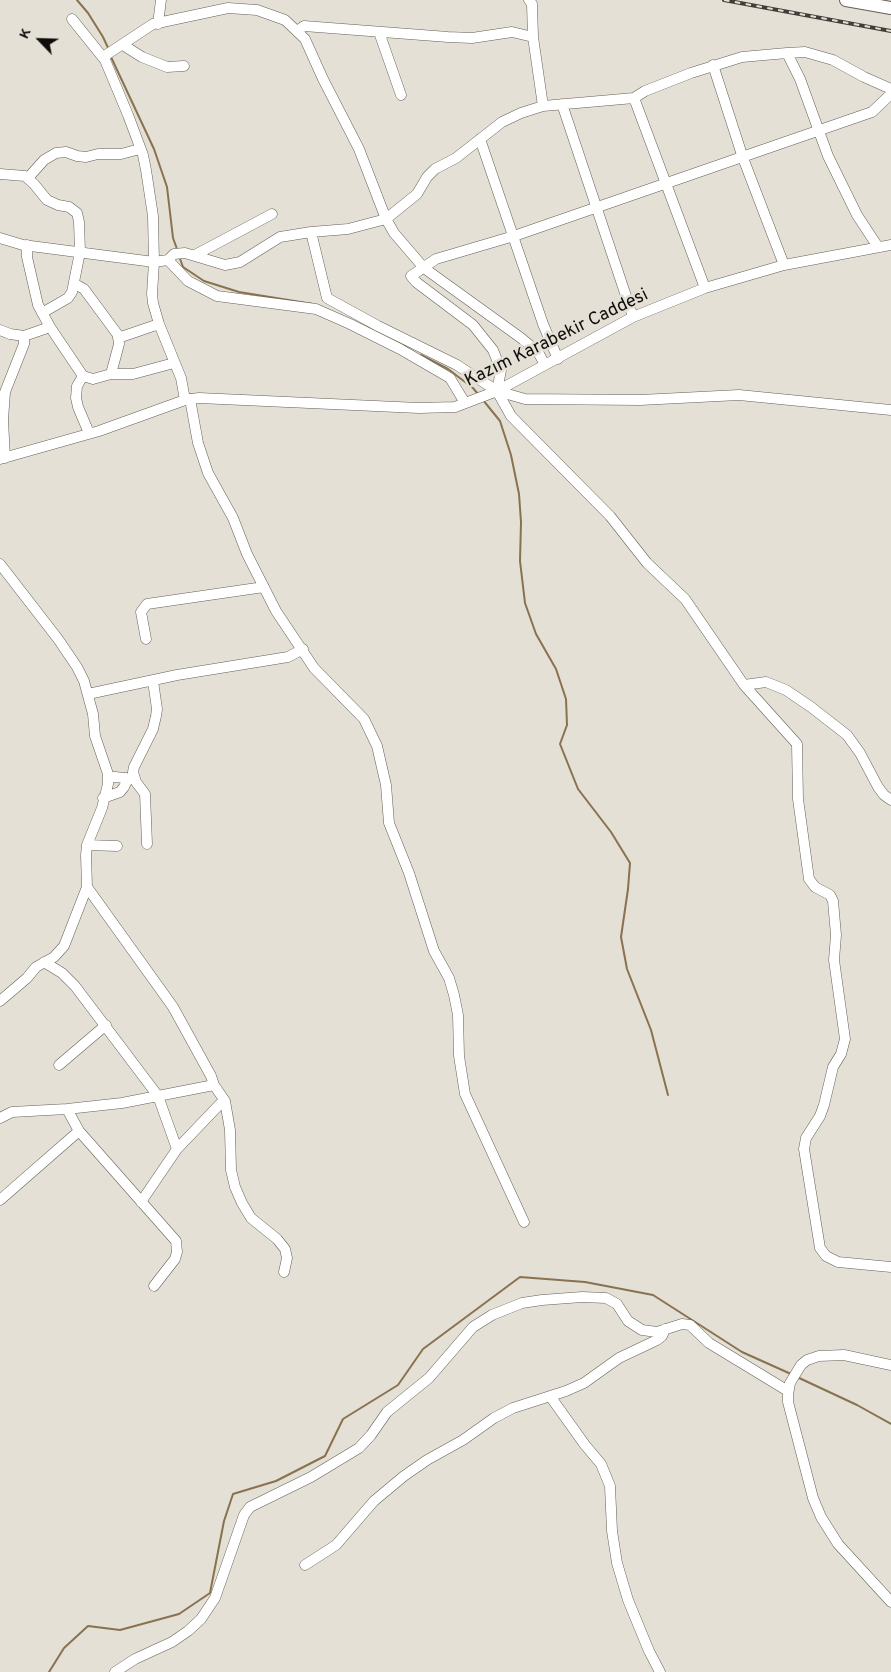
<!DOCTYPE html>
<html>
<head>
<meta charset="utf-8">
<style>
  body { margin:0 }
  #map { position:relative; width:891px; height:1672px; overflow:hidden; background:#e5e0d6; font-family:Overpass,sans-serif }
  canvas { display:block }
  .north { position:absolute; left:15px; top:15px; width:50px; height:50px; -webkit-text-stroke:4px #e5e0d6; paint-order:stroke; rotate:294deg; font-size:14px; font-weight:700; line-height:20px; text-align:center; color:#0f0d0a }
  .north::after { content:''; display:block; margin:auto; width:18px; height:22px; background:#0f0d0a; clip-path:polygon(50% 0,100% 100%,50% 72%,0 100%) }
</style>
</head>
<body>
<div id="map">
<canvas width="891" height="1672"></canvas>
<div class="north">K</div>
</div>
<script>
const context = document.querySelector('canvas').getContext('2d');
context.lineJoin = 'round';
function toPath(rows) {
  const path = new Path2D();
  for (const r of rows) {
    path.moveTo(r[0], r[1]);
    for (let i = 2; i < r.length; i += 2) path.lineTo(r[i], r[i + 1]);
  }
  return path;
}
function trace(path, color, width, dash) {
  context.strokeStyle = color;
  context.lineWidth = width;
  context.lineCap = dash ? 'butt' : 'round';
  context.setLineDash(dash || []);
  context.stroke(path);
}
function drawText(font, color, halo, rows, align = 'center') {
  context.font = font + ' Overpass,sans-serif';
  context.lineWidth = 5;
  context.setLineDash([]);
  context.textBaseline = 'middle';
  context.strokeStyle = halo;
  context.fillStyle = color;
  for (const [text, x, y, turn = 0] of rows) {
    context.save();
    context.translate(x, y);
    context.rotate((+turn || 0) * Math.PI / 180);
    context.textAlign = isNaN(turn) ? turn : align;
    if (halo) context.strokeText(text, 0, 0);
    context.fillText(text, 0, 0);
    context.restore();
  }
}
trace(toPath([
  [77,0,88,13,103,37,109,50],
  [111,57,154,149,167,187,173,238,177,249],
  [179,256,183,267,204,281,239,292,313,304],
  [421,355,448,369,473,388,478,394],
  [483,400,500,421,511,455,519,494,521,522,520,561,525,603,536,634,556,669,566,699,567,725,560,744,578,789,611,832,630,863,628,889,621,937,627,969,651,1030,668,1095],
  [797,1377,857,1405,891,1424],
  [49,1672,64,1648,88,1626,120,1630,179,1614,210,1593,224,1521,233,1494,276,1481,325,1456,343,1419,398,1385,423,1349,520,1277,585,1282,653,1295,742,1352,791,1374]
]), '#88724f', 2);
const minor = toPath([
  [529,0,532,4,533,37,543,106],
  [72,19,105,60,128,115,143,155,146,170,153,216,154,262,152,294,153,303,159,324,181,378,185,400],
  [158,24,161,0],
  [297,31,304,26,448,37,472,38,512,32,533,37],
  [379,32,401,95],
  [123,45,142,57,167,67,184,66],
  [787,53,800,79,828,156,857,215,878,247],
  [103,57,153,24,228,8,257,10,285,20,305,39,323,79,359,149,386,219,394,233,424,268,521,338,538,352,545,365],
  [713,65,743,158,784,265],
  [891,94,872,112,514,236,436,259,411,276,416,282,473,325,493,350,501,370,497,391,525,399,640,400,739,395,891,410],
  [634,98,705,288],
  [562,104,633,317],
  [480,139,543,324,558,359],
  [0,174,25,176,34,184,47,200,58,205,69,207,77,213,79,222,80,252,72,292,68,298,42,313],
  [28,178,44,160,56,153,66,152,77,156,86,157,98,154,121,154,140,149],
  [311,232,327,298,378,326,457,365,497,391,511,416,610,516,647,563,685,599,744,685,797,744,798,799,809,879,815,887,830,895,833,901,836,935,834,960,845,1039,841,1054,833,1067,824,1105,820,1116,806,1138,804,1149,820,1248,826,1256,838,1262,891,1267],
  [0,238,23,245,154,262,168,260,174,254,185,253,225,265,240,262,280,237,311,232,348,229,386,219,417,194,427,177,435,169,456,158,502,122,521,113,543,106,634,98,645,91,691,73,742,57,787,53,805,52,833,60,864,77,891,89],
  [27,245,27,257,38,305,50,327,83,376,93,379,111,374,133,374,174,363],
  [195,255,272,214],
  [168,260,188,281,217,296,316,309,350,324,400,349,450,378,465,403],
  [75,284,84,289,118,335,119,344,111,374],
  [0,330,10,334,24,336,50,327],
  [118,338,159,324],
  [83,376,77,386,76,398,78,407,89,433],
  [190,399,198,443,208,473,233,518,247,554,276,611,314,668,364,719,377,746,386,785,389,823,409,873,434,951,449,978,454,995,458,1015,459,1056,465,1094,524,1222],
  [5,458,3,420,5,392,24,344,24,336],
  [0,459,99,431,185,400,199,398,419,408,455,407,497,391,633,317,705,288,784,265,891,245],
  [0,564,58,639,77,667,84,681,93,714,95,736,108,774,108,784,102,808,87,845,86,855,87,887,64,946,54,957,36,967,27,978,0,1001],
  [146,639,141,612,147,604,264,587],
  [744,685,766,682,786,690,811,707,847,735,860,753,878,787,884,795,891,800],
  [88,694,177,675,288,657,303,649],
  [108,778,115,777,134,779],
  [103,798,120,792,124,787,128,779],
  [147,844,145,794,136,782,133,772,134,767,153,729,156,716,157,709,153,681],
  [87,845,117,846],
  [87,887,173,1007,211,1076,214,1085,225,1101,230,1130,231,1170,235,1187,242,1203,251,1218,277,1239,285,1249,287,1258,284,1272],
  [44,962,62,973,75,986,158,1096,177,1149],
  [59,1065,106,1025],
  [67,1109,79,1131,176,1241,177,1252,175,1259,154,1286],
  [0,1118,12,1112,67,1109,122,1103,214,1085],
  [0,1200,79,1131],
  [141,1202,177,1149,220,1104,225,1101],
  [891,1365,844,1355,819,1356,807,1360,801,1365,790,1383,788,1395,788,1402,813,1498,821,1517,838,1544,891,1602],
  [550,1396,585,1445,601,1464,610,1486,612,1531,617,1563,628,1600,649,1651,660,1672],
  [305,1565,336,1545,374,1501,404,1476,427,1460,463,1440,494,1418,513,1408,566,1391,584,1383,619,1358,657,1340,662,1336,665,1329],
  [115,1672,135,1659,172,1642,188,1631,201,1619,215,1598,244,1515,250,1507,311,1477,359,1448,371,1435,387,1412,429,1378,473,1327,492,1315,522,1303,542,1300,582,1297,606,1298,617,1304,628,1321,642,1330,657,1332,682,1324,690,1325,709,1343,788,1391]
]);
const major = toPath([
  [846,0,891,8]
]);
trace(minor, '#645f57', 11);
trace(major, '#645f57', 14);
trace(minor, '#fff', 10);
trace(major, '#fff', 12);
const rail = toPath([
  [724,0,891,31]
]);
trace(rail, '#413e39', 4);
trace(rail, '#e5e0d6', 2, [5.5]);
drawText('18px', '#0f0d0a', '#e5e0d6', [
  ["Kazım Karabekir Caddesi",557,339,-26]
]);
</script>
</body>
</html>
